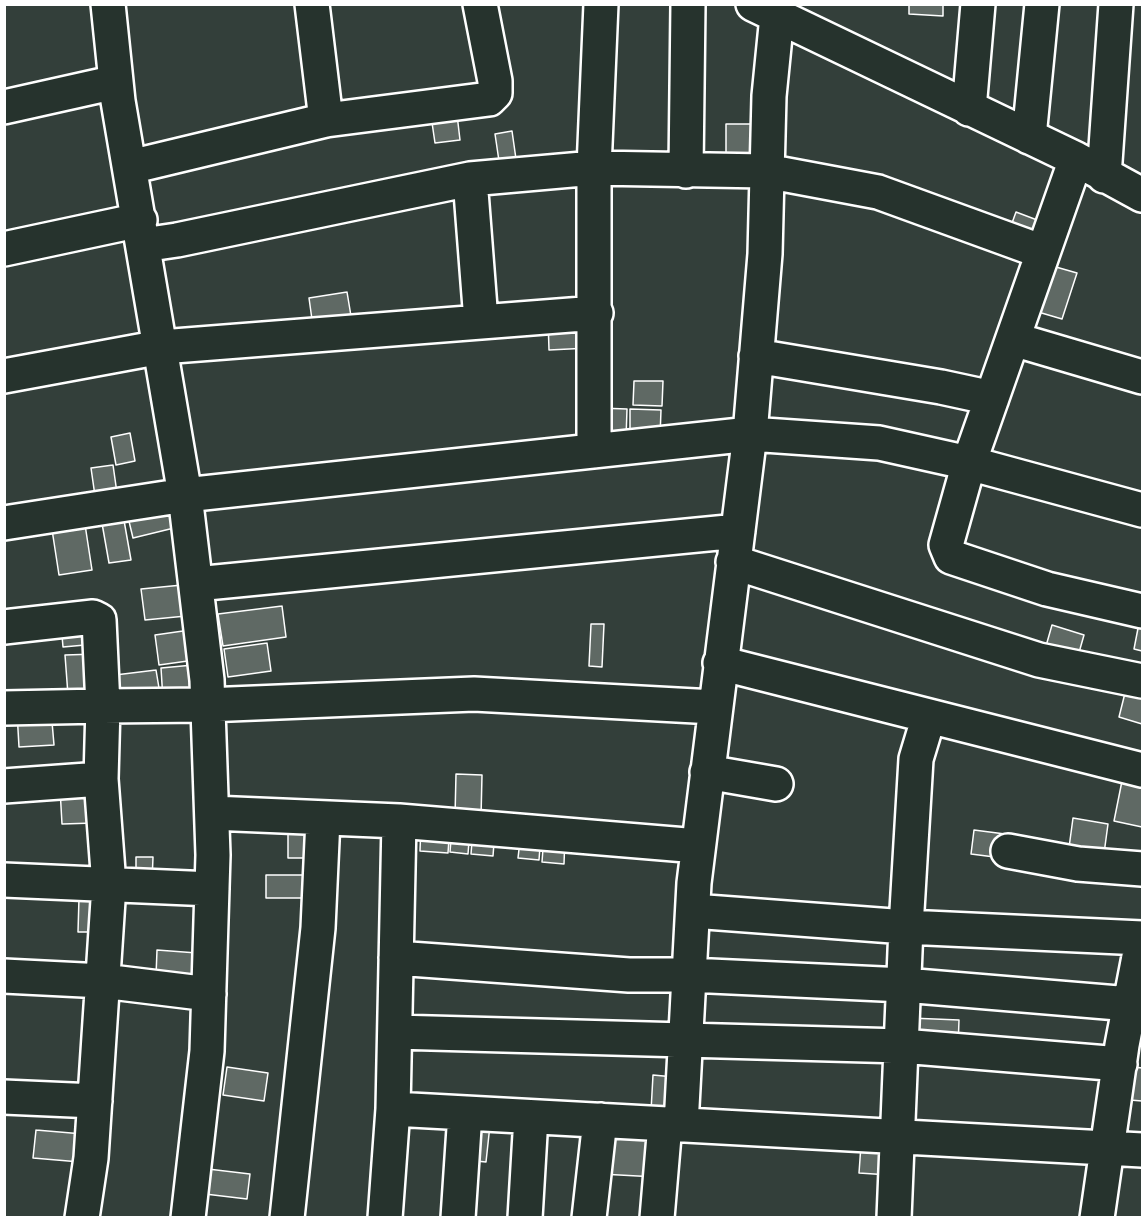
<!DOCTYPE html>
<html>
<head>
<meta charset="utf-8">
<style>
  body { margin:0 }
  #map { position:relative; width:1147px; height:1222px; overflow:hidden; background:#333f3a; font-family:Itim,sans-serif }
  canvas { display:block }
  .frame { position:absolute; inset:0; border:6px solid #fff; pointer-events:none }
</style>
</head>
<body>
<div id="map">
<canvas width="1147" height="1222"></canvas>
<div class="frame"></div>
</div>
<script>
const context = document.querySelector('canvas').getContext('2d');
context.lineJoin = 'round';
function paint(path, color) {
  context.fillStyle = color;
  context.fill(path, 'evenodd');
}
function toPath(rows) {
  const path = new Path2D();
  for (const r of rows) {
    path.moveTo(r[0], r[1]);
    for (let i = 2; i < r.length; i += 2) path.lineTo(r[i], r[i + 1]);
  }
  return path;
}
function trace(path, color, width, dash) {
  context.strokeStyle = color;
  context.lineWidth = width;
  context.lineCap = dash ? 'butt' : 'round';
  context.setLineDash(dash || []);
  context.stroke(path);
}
const building = toPath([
  [909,4,943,4,943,16,909,14,909,4],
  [456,106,460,140,435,143,430,109,456,106],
  [726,124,763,124,764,165,726,165,726,124],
  [512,131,516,159,499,161,495,134,512,131],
  [1016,212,1045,223,1037,244,1008,234,1016,212],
  [1042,263,1077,273,1062,319,1028,309,1042,263],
  [347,292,353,328,314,334,309,298,347,292],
  [588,317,589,348,549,350,548,319,588,317],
  [634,381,663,381,662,406,633,405,634,381],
  [599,408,627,409,626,439,599,438,599,408],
  [630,409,661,410,660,437,630,436,630,409],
  [130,433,135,461,116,465,111,437,130,433],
  [113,465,117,493,95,496,91,468,113,465],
  [169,504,174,528,133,538,127,513,169,504],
  [122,509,131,560,109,563,100,512,122,509],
  [84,518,92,570,59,575,51,523,84,518],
  [182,585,186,616,145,620,141,589,182,585],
  [282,606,286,637,223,646,218,614,282,606],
  [1140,618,1142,618,1142,651,1134,649,1140,618],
  [94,621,96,644,63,647,61,624,94,621],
  [591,624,604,624,602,667,589,666,591,624],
  [1052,625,1084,635,1076,663,1044,653,1052,625],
  [190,630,195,660,159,665,155,635,190,630],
  [267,643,271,671,228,677,224,649,267,643],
  [96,654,98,693,68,695,65,655,96,654],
  [193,665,196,697,163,700,161,668,193,665],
  [156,670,160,694,110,701,107,676,156,670],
  [1127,685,1142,689,1142,724,1119,717,1127,685],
  [51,710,54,745,19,747,17,712,51,710],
  [456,774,482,775,481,817,455,816,456,774],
  [1123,776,1142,780,1142,827,1114,821,1123,776],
  [93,788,94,823,62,824,60,789,93,788],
  [1073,818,1108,824,1103,861,1068,855,1073,818],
  [288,819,314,820,313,858,288,858,288,819],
  [421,824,450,826,448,853,420,851,421,824],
  [452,827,470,829,468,854,450,852,452,827],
  [473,829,495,830,493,856,471,854,473,829],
  [974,830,1005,834,1002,858,971,854,974,830],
  [521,832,541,834,539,860,518,858,521,832],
  [544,835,565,836,564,864,542,862,544,835],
  [136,857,153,857,152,882,136,882,136,857],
  [266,875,312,875,312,898,266,898,266,875],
  [79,898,98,898,98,932,78,932,79,898],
  [157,950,197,953,196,979,156,976,157,950],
  [910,1018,959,1020,958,1048,909,1046,910,1018],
  [227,1067,268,1073,264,1101,223,1095,227,1067],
  [1134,1067,1142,1068,1142,1101,1130,1100,1134,1067],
  [653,1075,674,1077,671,1113,651,1111,653,1075],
  [469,1123,490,1125,486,1162,466,1160,469,1123],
  [36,1130,83,1134,80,1162,33,1158,36,1130],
  [603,1134,658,1136,656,1177,601,1174,603,1134],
  [861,1145,892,1148,889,1175,859,1173,861,1145],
  [208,1169,250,1174,247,1199,205,1194,208,1169]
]);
paint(building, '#5f6964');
trace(building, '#fff', 1.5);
const minor = toPath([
  [108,4,118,101,185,495,207,680,213,855,207,1051,188,1218],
  [312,4,326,120],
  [753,4,1076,159,1142,195],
  [4,107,116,82],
  [969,109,978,4],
  [1029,137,1042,4],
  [1076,159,969,463,1142,510],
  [130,167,326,120,489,99,495,93,495,81,480,4],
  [686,171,688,4],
  [1104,176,1116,4],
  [470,179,481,321],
  [143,245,177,240,470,179,594,168,766,171,878,192,1043,252],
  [4,249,140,220],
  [1013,339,1142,377],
  [756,356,941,387,992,398],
  [4,376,161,347,596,313],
  [594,451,594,168,601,4],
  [4,523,185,495,750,434,879,443,969,463,946,545,951,557,1047,589,1142,611],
  [733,562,1039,660,1142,681],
  [196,584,738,531],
  [4,627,93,617,99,620,103,706,206,705,474,694,714,707],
  [720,663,1142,770],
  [4,708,103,706,101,779,109,885,91,1158,82,1218],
  [707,772,776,784],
  [4,786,101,779],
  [212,813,399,821,698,846],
  [1008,851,1078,864,1142,869],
  [4,880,212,889],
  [693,911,906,927,1142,938],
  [396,958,629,975,689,975,904,985,1130,1004],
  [4,976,103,981,209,994],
  [395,1032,902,1046,1120,1064],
  [4,1097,95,1101],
  [393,1109,399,821],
  [681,1125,694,883,750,434,765,254,769,96,777,16],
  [287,1218,318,928,323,819],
  [385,1218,393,1109,1142,1150],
  [458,1218,465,1113],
  [525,1218,531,1117],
  [589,1218,600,1120],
  [657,1218,665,1124],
  [894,1218,906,927,916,759,929,716],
  [1097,1218,1122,1045,1142,941]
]);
trace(minor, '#fff', 38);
trace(minor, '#26332d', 33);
</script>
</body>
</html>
